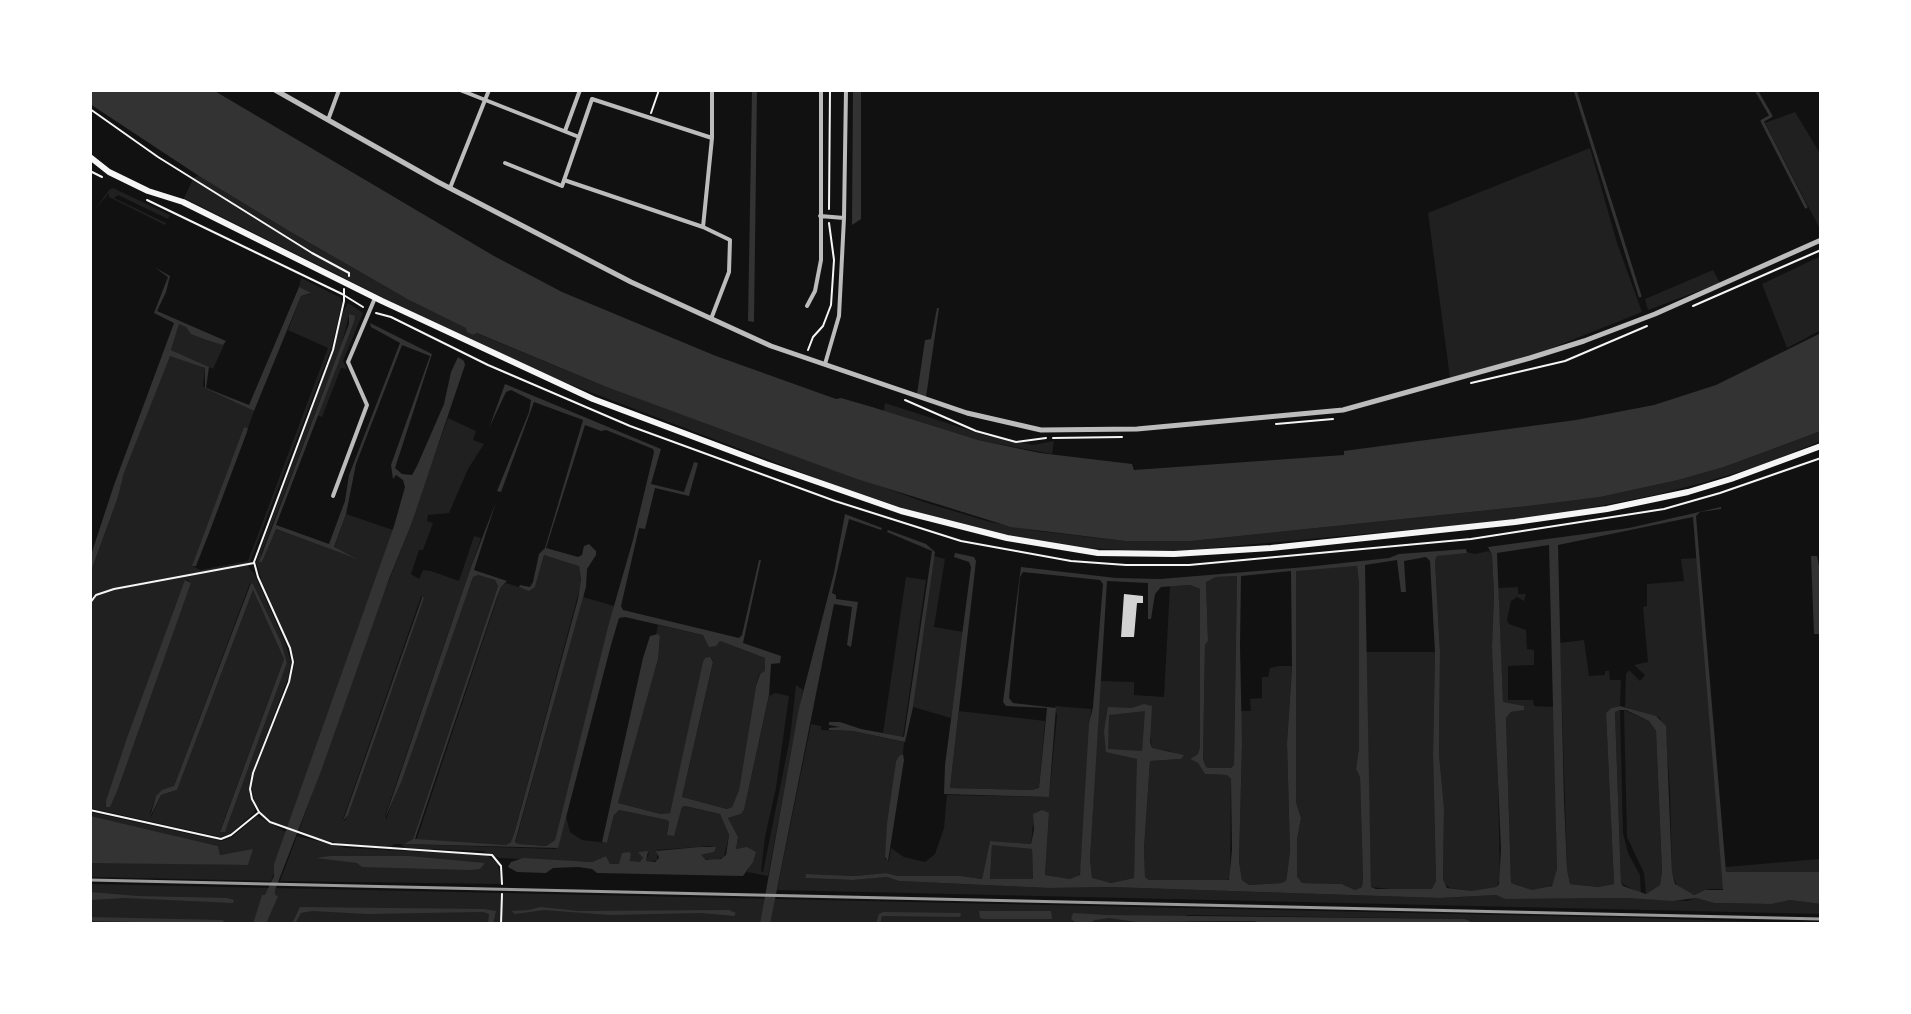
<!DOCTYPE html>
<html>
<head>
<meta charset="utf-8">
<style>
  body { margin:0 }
  #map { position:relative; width:1911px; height:1014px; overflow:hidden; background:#111; font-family:"Sofia Sans Condensed",sans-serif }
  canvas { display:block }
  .frame { position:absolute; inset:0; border:92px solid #fff; pointer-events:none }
</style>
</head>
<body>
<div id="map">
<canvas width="1911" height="1014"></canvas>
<div class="frame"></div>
</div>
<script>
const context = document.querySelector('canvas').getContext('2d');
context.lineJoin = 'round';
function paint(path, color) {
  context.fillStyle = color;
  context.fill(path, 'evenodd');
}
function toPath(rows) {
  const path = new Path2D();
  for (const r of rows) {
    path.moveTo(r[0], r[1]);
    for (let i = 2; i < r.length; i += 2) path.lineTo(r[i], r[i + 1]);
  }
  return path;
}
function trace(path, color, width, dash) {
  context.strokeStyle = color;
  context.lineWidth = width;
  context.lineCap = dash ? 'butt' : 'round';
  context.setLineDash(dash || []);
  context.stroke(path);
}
paint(toPath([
  [1795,112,1821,155,1821,231,1765,123],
  [1590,148,1617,243,1642,312,1527,358,1450,378,1428,213],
  [199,176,289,231,409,300,467,328,467,332,473,335,476,333,609,388,927,503,990,522,1039,531,1125,541,1191,541,1528,506,1600,497,1678,480,1724,467,1821,431,1821,441,1762,465,1702,483,1655,495,1564,513,1515,520,1169,552,1063,547,981,533,879,502,548,376,454,333,184,198,194,177],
  [113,188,170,215,168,219,118,195,114,198,166,223,165,225,109,197,109,193,94,211,109,190],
  [1821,256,1821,330,1787,348,1762,284],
  [1713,270,1720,283,1648,310,1645,299],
  [301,278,341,298,342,303,331,349,250,562,249,568,254,573,284,640,291,662,288,678,250,778,249,794,255,809,254,813,230,834,221,837,90,808,90,574,118,497,124,473,168,358,170,356,177,357,205,368,203,386,254,411,248,428,244,427,193,566,200,570,248,561,328,348,288,330,301,296,310,294,299,287],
  [186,579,191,583,118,789,105,806],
  [250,583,253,584,281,642,287,663,226,829,220,831,284,659,253,590,177,790,161,795,151,817,150,813,156,796,174,786],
  [348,303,363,313,343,361,347,369,341,368,322,417,317,415,354,322,349,315,342,343,261,554,262,562,275,529,359,558,334,548,346,514,393,530,288,827,275,823,264,815,255,803,252,789,254,774,290,683,295,662,291,648,262,582,256,562,334,350,342,314],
  [179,323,224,345,213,369,171,350],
  [885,403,984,435,1033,445,1054,441,1052,454,978,440,938,430,884,411],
  [448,418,476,431,473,440,484,444,468,469,449,513,428,515,427,521,433,523,423,550,419,550,411,574,419,579,423,570,431,571,459,581,474,536,481,538,385,816,386,820,473,577,478,575,495,580,498,586,413,839,405,844,556,849,566,816,570,832,582,840,607,843,615,812,619,810,667,820,669,822,667,833,674,835,682,807,684,806,720,814,729,835,724,857,713,861,701,858,701,855,714,852,711,846,657,850,657,860,649,862,646,861,649,853,639,853,643,858,642,862,630,862,631,854,619,864,610,864,606,856,592,862,499,858,483,851,405,848,401,844,394,844,391,847,346,845,316,838,299,830,382,598,411,525,416,506],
  [424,595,424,598,345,821,343,819,421,597],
  [1489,551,1492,555,1494,595,1492,646,1496,684,1500,879,1496,887,1476,892,1450,888,1443,883,1444,808,1439,754,1440,652,1435,561,1437,556,1466,552,1475,554],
  [544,555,576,563,579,565,581,584,512,841,506,845,416,841,501,587,506,583,529,590,535,587],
  [934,556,945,559,934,627,964,632,951,718,913,707],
  [1697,558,1724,889,1709,889,1693,895,1677,886,1672,873,1670,790,1666,740,1660,718,1625,707,1626,674,1629,670,1640,681,1645,675,1634,665,1648,662,1643,607,1647,606,1647,584,1684,581,1681,559],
  [1357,566,1359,584,1359,748,1356,769,1360,777,1363,879,1362,887,1355,890,1342,884,1302,883,1297,876,1297,840,1301,818,1296,802,1296,570],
  [1237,576,1234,765,1232,768,1209,768,1206,767,1203,759,1205,645,1208,641,1206,581,1216,577],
  [906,577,926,580,903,737,883,733],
  [1190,585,1200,589,1201,641,1200,747,1198,754,1190,759,1198,763,1205,774,1227,775,1231,779,1230,879,1218,882,1149,880,1145,877,1144,848,1150,761,1181,759,1169,751,1152,749,1146,711,1142,751,1135,751,1138,762,1134,878,1111,883,1099,881,1092,878,1090,859,1100,681,1134,682,1134,695,1164,697,1170,586],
  [1518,587,1518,594,1526,594,1524,601,1517,597,1511,601,1507,620,1509,624,1526,630,1527,649,1534,650,1534,665,1508,666,1508,700,1533,700,1534,706,1554,707,1555,715,1557,869,1554,884,1543,889,1532,890,1511,883,1506,718,1511,712,1523,710,1503,703,1498,588],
  [583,597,614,606,555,840,546,846,515,844],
  [658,625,703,635,706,638,720,641,765,658,765,672,759,674,756,686,739,790,732,807,727,809,682,797,713,663,712,659,705,658,670,813,661,814,618,803,658,659,660,639,656,634],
  [1584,640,1589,676,1605,675,1605,671,1609,671,1610,680,1621,680,1620,706,1611,708,1606,713,1614,884,1598,887,1570,884,1567,869,1560,643],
  [1365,652,1435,652,1433,754,1436,881,1433,889,1406,891,1371,887],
  [1279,666,1292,666,1287,743,1290,851,1287,875,1286,881,1281,883,1249,885,1242,880,1239,862,1242,744,1240,711,1251,711,1250,699,1262,698,1262,677,1268,677,1270,668],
  [796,685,803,690,768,876,747,872,756,852,743,848,736,849,738,837,728,818,741,814,744,810,769,696,775,693,789,696,776,788,765,837,761,871,763,872,790,738],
  [1055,706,1091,709,1083,858,1079,877,1070,879,1045,875,1049,813,1034,816,1031,844,990,841,982,879,961,876,898,876,886,873,855,876,806,874,805,878,852,880,887,877,899,881,1049,888,1110,887,1440,898,1496,895,1505,899,1627,898,1687,901,1696,898,1714,903,1760,904,1791,900,1821,904,1821,914,777,890,811,724,821,726,821,730,853,731,904,742,903,754,899,756,896,761,885,859,889,861,891,848,904,857,925,862,935,854,944,828,947,795,1049,797,1057,716],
  [1620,710,1623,833,1628,853,1640,875,1641,894,1621,883,1615,712],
  [1624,710,1649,721,1656,731,1662,872,1660,885,1646,894,1644,873,1627,837],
  [959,711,1045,721,1039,788,1033,790,950,788],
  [90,812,222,841,232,837,257,816,286,832,274,864,274,873,271,881,90,877,90,863,93,862,248,865,252,850,220,855,218,846,95,818,90,816],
  [297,836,346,848,487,855,498,864,501,884,280,881],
  [992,844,1032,849,1033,879,990,879],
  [1819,859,1821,872,1726,873,1726,867],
  [90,884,1642,918,1821,924,1489,922,1470,924,1470,921,1464,919,1186,915,1186,923,1254,921,1262,924,90,924]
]), '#202020');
paint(toPath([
  [90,90,213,90,494,256,562,292,716,356,836,399,841,398,872,407,978,440,1040,453,1132,464,1134,470,1344,455,1344,451,1576,420,1654,405,1716,385,1821,333,1821,431,1724,467,1678,480,1600,497,1528,506,1191,541,1125,541,1011,527,857,479,609,388,477,333,473,335,467,332,466,328,409,300,289,231,199,176,90,104],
  [752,90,757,90,754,322,748,321],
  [853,90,861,90,861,219,852,225],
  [154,267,170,276,166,292,157,311,226,341,223,345,204,339,191,334,186,327,179,324,171,350,209,367,206,388,249,405,299,287,311,293,301,296,254,411,205,388,205,368,170,356,124,473,118,497,90,574,90,558,114,485,174,323,154,313,168,277],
  [937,308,939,308,926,397,917,394,925,340,931,339],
  [349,314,355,316,354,322,276,525,329,544,345,501,349,475,400,343,371,327,370,323,432,354,395,468,402,474,412,475,417,466,444,404,451,372,458,357,464,361,465,365,411,525,389,579,321,771,275,890,275,895,278,896,266,924,253,924,262,895,265,895,274,876,274,864,394,526,405,487,403,480,396,475,393,479,391,465,430,356,402,345,356,464,346,514,334,547,358,559,276,529,262,562,259,562,349,324],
  [505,384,661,449,651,484,684,492,694,462,698,463,689,496,655,488,645,529,639,528,621,606,623,610,739,638,742,635,759,560,761,560,743,643,781,656,780,663,771,664,769,695,744,810,741,814,728,818,738,837,736,849,747,847,756,852,753,862,743,876,597,873,592,869,578,867,553,868,546,873,517,872,508,867,511,862,523,858,592,862,606,856,610,864,619,864,622,853,629,852,631,854,630,861,640,862,643,858,638,852,648,851,646,861,655,862,659,858,656,851,699,847,716,847,714,852,701,855,706,860,721,859,726,855,729,835,720,814,685,806,682,807,674,836,667,835,669,822,667,820,619,810,614,815,607,843,602,842,643,658,650,636,658,634,660,637,658,659,618,803,661,814,670,813,703,662,705,658,710,657,713,662,682,797,727,809,732,807,739,790,756,686,760,674,765,671,765,658,720,641,716,646,709,647,703,635,625,617,619,618,611,645,558,848,404,844,413,839,498,586,495,580,478,575,473,577,402,780,384,821,471,567,496,502,474,570,507,581,501,587,496,600,415,839,506,845,511,842,514,834,578,599,581,580,579,566,544,555,535,587,529,591,519,587,520,585,530,587,533,582,539,554,545,548,583,420,534,402,501,492,497,491,529,412,531,400,511,390,506,392,489,428],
  [585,425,601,431,606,430,653,449,654,452,633,540,609,623,555,840,546,846,518,844,515,842,586,587,587,569,596,555,596,551,589,544,584,546,582,555,578,557,546,548],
  [244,427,248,428,247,432,209,533,196,566,192,566],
  [1721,507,1721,509,1700,512,1696,516,1726,872,1821,872,1821,904,1790,900,1771,904,1714,903,1696,898,1673,901,1627,898,1505,899,1496,895,1440,898,1110,887,1049,888,899,881,887,877,853,880,805,878,806,874,855,876,886,873,898,876,961,876,982,879,990,841,1031,844,1034,830,1033,814,1042,810,1049,813,1045,875,1070,879,1080,875,1089,724,1093,707,1103,584,1100,580,1023,572,1020,577,1009,698,1013,703,1056,708,1049,797,944,794,945,765,971,567,969,562,954,557,955,553,974,557,976,561,950,788,1032,790,1039,788,1047,708,1006,706,1003,702,1021,567,1116,578,1160,579,1306,567,1389,558,1399,554,1466,549,1467,553,1437,556,1435,561,1440,652,1439,754,1444,808,1443,880,1447,888,1472,891,1496,887,1499,884,1501,849,1492,646,1494,595,1492,555,1488,547,1629,528],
  [1693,517,1723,890,1705,890,1694,895,1675,884,1672,872,1666,726,1656,716,1620,706,1611,708,1606,713,1614,884,1598,887,1570,884,1567,869,1564,801,1558,545],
  [1549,545,1557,869,1552,886,1532,890,1511,883,1506,718,1511,712,1524,710,1524,706,1503,702,1497,553],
  [1426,557,1430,561,1435,652,1433,754,1436,881,1432,889,1376,889,1371,887,1365,565,1397,560,1401,592,1406,592,1404,561],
  [1357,566,1359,584,1359,748,1356,769,1360,777,1363,879,1362,887,1355,890,1342,884,1302,883,1297,876,1297,840,1301,818,1296,802,1296,571],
  [1291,571,1292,668,1287,743,1290,851,1287,875,1286,881,1281,883,1249,885,1242,880,1239,862,1242,744,1240,645,1241,576],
  [1237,576,1234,765,1231,768,1209,768,1206,767,1203,759,1205,645,1208,641,1206,582,1216,577],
  [1107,581,1148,583,1148,619,1151,619,1155,594,1161,587,1190,585,1200,589,1200,747,1198,754,1190,759,1198,763,1205,774,1227,775,1231,779,1232,850,1229,880,1149,880,1145,877,1144,848,1150,761,1181,759,1184,755,1152,748,1150,742,1152,706,1144,704,1132,708,1108,707,1104,731,1106,752,1137,759,1134,878,1111,883,1092,878,1090,859],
  [1620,710,1626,710,1649,721,1656,731,1662,871,1660,885,1646,894,1623,886,1621,883,1615,712],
  [1145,711,1142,751,1108,749,1109,715],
  [992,845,1032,849,1033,879,990,879],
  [845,514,882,528,881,530,849,519,832,593,836,595,836,599,858,602,851,647,847,645,852,607,834,604,770,924,760,924,799,708,834,573],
  [888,530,926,544,935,552,913,707,905,742,853,731,829,730,829,728,840,727,829,725,829,722,840,722,861,729,904,737,932,551,887,532],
  [1811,556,1817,556,1819,566,1819,634,1814,634],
  [185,580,191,583,118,789,110,807,106,807,106,801,127,738],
  [251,583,253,584,281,642,287,663,226,829,225,832,220,832,284,659,253,590,177,790,161,795,150,817,156,796,162,790,174,786],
  [423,595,424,598,348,815,343,821],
  [903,754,904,760,888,861,885,857,887,824,896,761,899,756],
  [90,816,218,846,220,855,253,849,248,865,90,863],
  [330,856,409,856,485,863,480,869,469,870,362,867,357,863,316,858],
  [90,892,138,896,227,898,234,900,233,903,125,898,90,900],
  [300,907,484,909,496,911,493,924,488,924,489,914,483,912,367,914,312,911,301,913,295,924,292,924],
  [540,907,579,911,729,910,736,913,734,916,701,913,610,915,544,910,515,914,511,911,529,910],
  [979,911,1051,911,1052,919,984,919,980,918],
  [883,912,960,913,961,914,960,917,882,916,880,924,876,924,879,914],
  [1073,913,1107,915,1465,919,1470,921,1470,924,1262,924,1254,921,1137,922,1109,918,1095,920,1088,924,1078,924,1071,919],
  [90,917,223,920,225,924,90,921]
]), '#333');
trace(toPath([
  [1575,90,1640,296],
  [1756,90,1771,116,1762,121,1806,207]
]), '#333', 3);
paint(toPath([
  [1124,594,1143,596,1143,603,1137,603,1134,637,1121,637]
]), '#d3d3d3');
trace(toPath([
  [90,109,158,157,312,253,349,273,349,276],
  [651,113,659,90],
  [90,171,102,177],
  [147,200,342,294,363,307],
  [829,209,830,90],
  [344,289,344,301,333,350,254,562,258,577,290,648,293,662,289,682,253,773,250,789,252,799,259,812,270,822,332,844,492,855,501,866,502,884],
  [1693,306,1821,250],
  [376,313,391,317,488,365,630,426,835,501,961,541,1071,561,1126,565,1189,565,1471,539,1664,509,1720,493,1821,458],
  [808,350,813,337,823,326,831,305,834,260,829,223],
  [1471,383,1565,361,1647,326],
  [905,400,976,431,1016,442,1046,438],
  [1276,424,1333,419],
  [1053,438,1122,437],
  [90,603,96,595,114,589,254,563],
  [90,810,221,839,231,835,258,813],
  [501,924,502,894]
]), '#f5f5f5', 2);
trace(toPath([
  [460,90,579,137,562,186,505,163],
  [328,120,339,90],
  [565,131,580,90],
  [579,137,592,99,712,138],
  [564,180,703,227,730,240,729,272,711,319],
  [450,188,489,90],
  [820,216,844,218],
  [703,227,712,138,712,90],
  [807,306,815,291,821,260,821,90],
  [825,364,839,316,844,218,846,90],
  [333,496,367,405,348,362,375,298]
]), '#bcbcbc', 4);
trace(toPath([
  [275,90,438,182,631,282,771,346,967,413,1041,430,1137,429,1343,410,1530,358,1584,341,1655,314,1821,240]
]), '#bcbcbc', 5);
trace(toPath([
  [90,157,109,172,148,191,183,202,382,301,593,399,766,464,901,511,1007,538,1098,553,1174,554,1271,548,1515,522,1607,509,1688,492,1731,479,1821,446]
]), '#f5f5f5', 6);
trace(toPath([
  [90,880,1821,919]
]), '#9a9a9a', 3);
</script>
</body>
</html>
